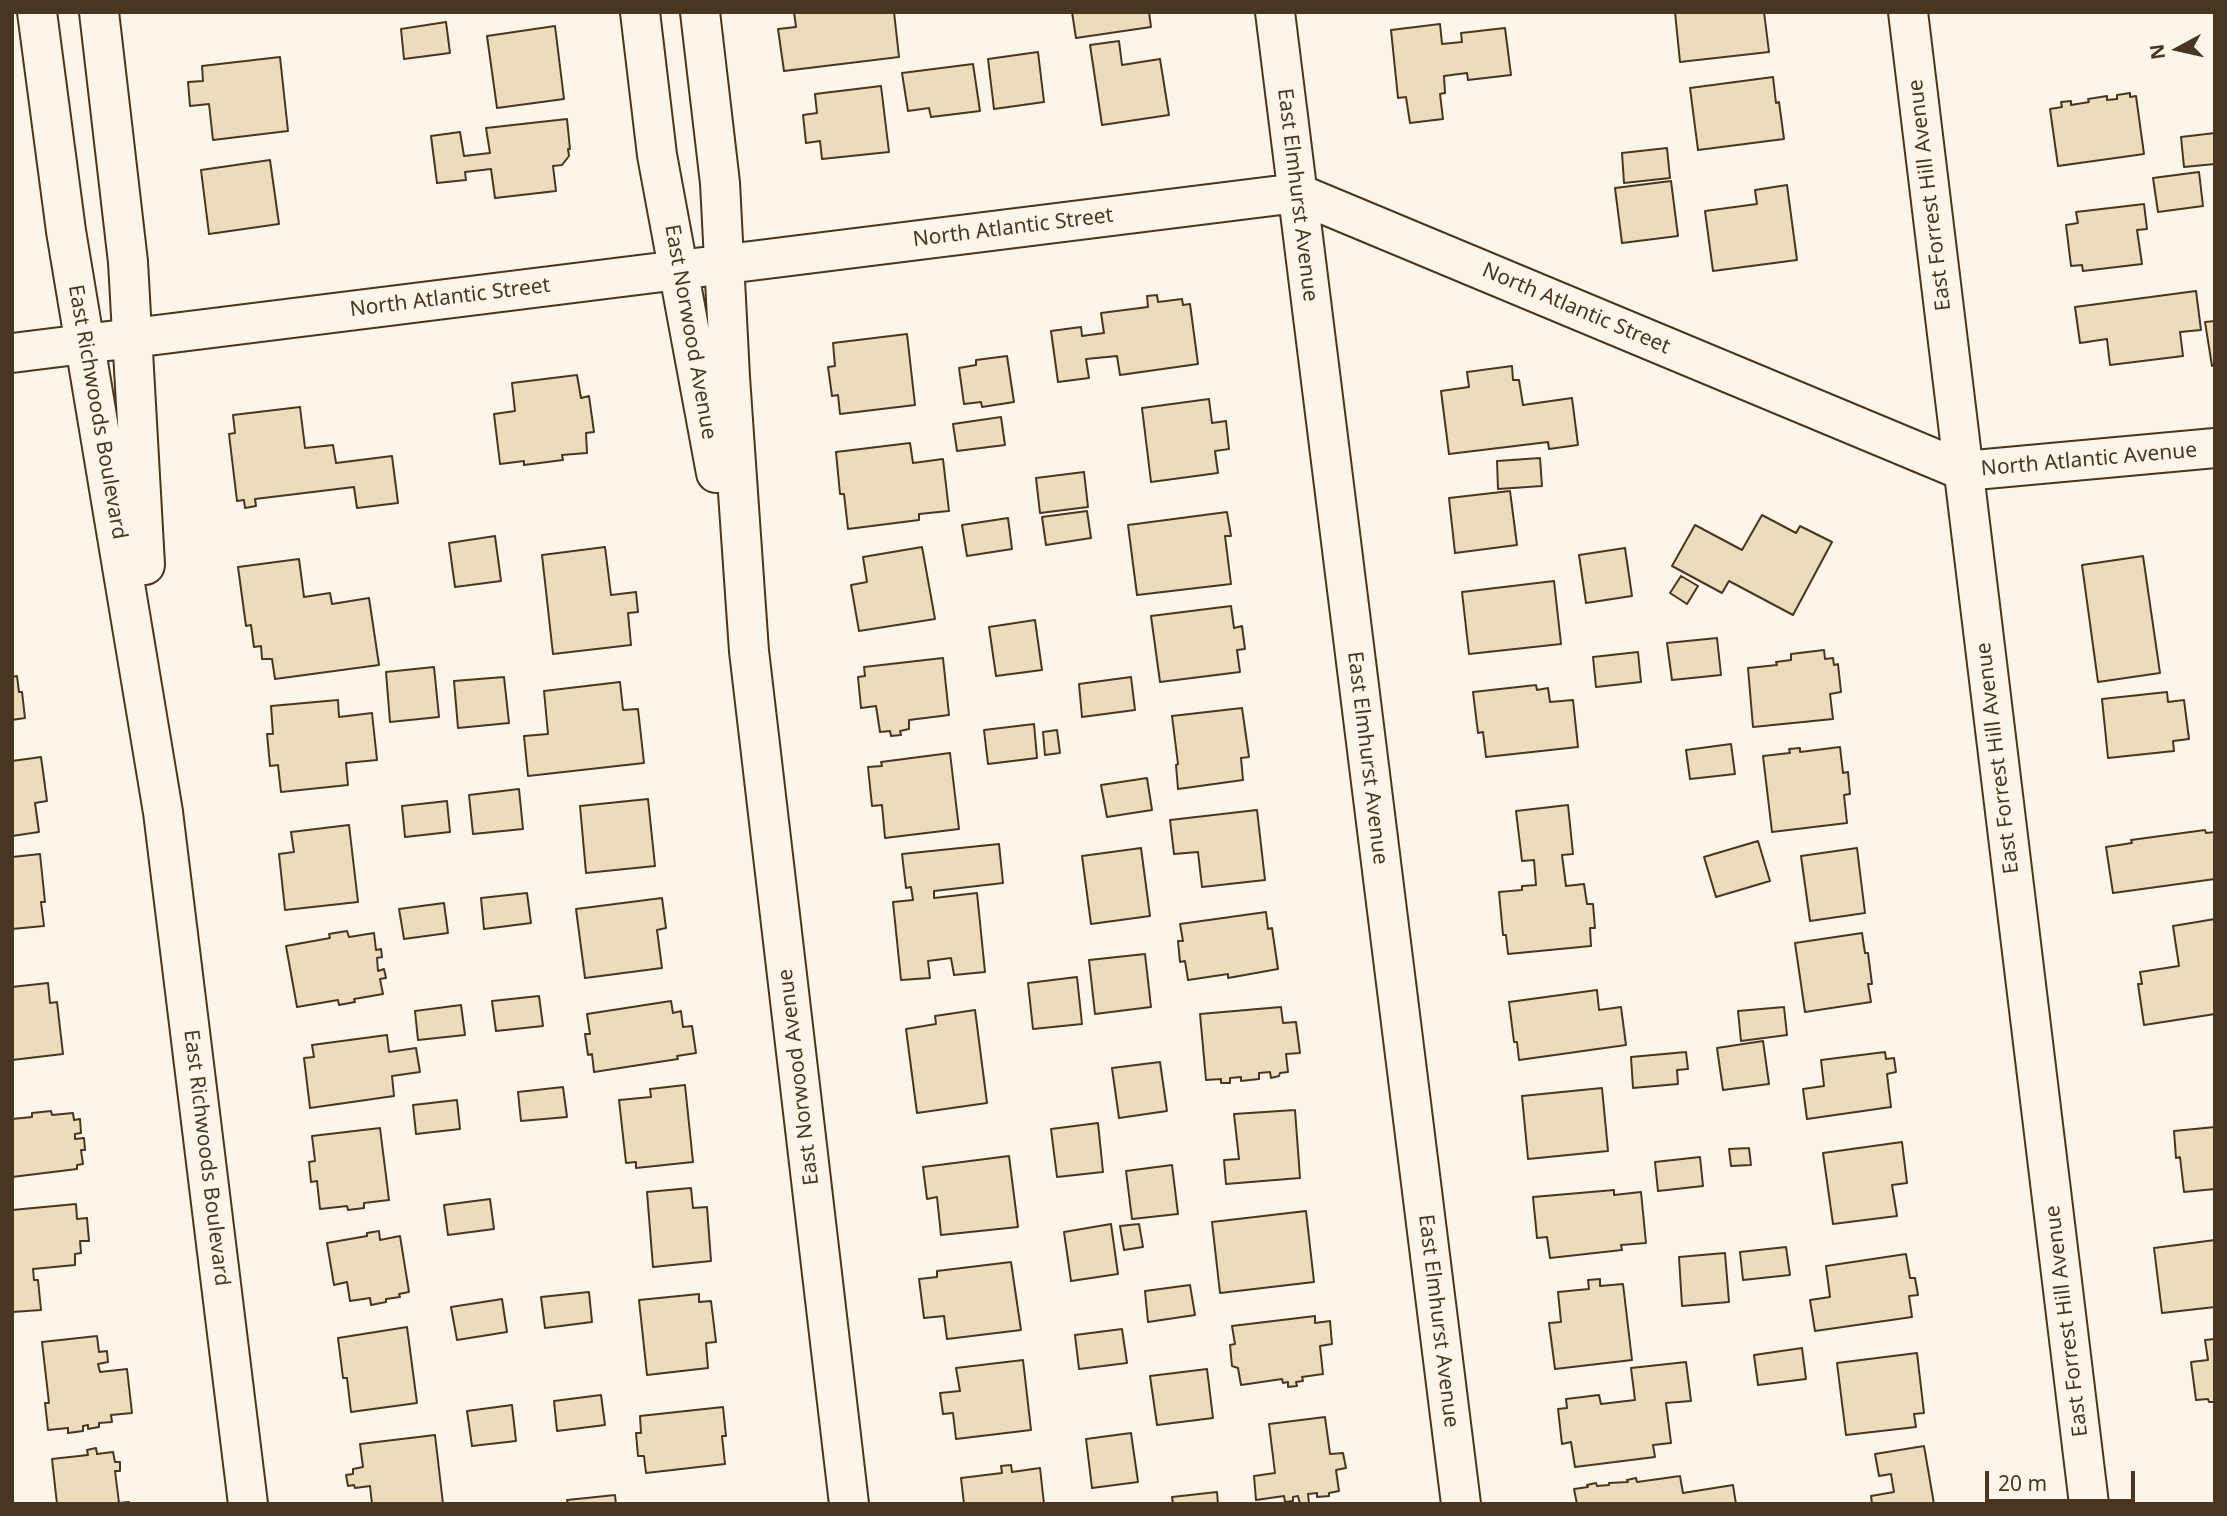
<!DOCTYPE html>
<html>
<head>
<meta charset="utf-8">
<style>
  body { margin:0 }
  #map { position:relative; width:2227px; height:1516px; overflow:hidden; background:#fbf6e9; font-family:"Noto Sans",sans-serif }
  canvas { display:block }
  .frame { position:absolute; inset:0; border:14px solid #4a3520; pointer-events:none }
  .north { position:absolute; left:2143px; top:14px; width:70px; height:70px; -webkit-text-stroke:5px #fbf6e9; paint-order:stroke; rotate:262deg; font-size:19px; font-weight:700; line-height:28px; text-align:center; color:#4a3520 }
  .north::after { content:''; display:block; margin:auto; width:24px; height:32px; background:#4a3520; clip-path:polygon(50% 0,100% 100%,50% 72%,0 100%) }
  .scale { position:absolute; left:1985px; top:1471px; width:150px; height:32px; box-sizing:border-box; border:4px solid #4a3520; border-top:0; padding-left:9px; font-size:21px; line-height:24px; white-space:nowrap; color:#4a3520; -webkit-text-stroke:5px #fbf6e9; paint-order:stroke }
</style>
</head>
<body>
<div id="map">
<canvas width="2227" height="1516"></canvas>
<div class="frame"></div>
<div class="north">N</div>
<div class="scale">20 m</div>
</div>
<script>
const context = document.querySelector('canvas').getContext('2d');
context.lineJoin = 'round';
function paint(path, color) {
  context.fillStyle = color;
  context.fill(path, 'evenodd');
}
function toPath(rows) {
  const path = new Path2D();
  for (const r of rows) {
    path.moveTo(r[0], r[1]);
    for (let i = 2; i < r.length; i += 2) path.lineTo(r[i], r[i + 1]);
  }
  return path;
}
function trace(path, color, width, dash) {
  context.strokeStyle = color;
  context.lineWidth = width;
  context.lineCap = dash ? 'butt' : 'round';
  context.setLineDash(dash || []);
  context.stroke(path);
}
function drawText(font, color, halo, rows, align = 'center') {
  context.font = font + ' "Noto Sans",sans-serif';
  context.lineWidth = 5;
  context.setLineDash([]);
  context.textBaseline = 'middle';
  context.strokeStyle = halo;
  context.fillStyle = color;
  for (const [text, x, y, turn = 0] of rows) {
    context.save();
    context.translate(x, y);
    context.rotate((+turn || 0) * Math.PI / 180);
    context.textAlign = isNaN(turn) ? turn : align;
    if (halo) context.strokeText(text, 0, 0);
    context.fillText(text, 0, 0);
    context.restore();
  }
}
const building = toPath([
  [794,12,894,12,899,57,784,71,778,29,796,27,794,12],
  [1072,12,1149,12,1151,27,1076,38,1072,12],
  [1675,12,1764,12,1769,52,1680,62,1675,12],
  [446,22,450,53,404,59,401,29,446,22],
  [1440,24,1442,44,1462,42,1461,33,1505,28,1511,75,1468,80,1467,73,1444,76,1445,93,1440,94,1443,119,1410,123,1406,97,1398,98,1391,30,1440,24],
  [555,26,564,99,497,108,487,36,555,26],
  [1119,41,1122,65,1160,59,1169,115,1102,125,1090,45,1119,41],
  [1038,52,1044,102,994,109,988,59,1038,52],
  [280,57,288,131,213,140,209,104,190,106,188,82,203,81,202,66,280,57],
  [973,64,980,111,931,117,929,108,908,111,902,73,973,64],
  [1773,77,1776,103,1779,102,1784,139,1698,150,1690,88,1773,77],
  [881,86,889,152,822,159,820,141,806,143,803,115,817,113,815,94,881,86],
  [2130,93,2130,97,2136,96,2144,154,2058,166,2050,109,2062,107,2061,102,2071,101,2071,105,2089,102,2088,99,2107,96,2107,100,2117,99,2117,95,2130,93],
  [567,119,570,149,568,149,569,156,562,165,553,166,556,191,495,198,491,169,465,172,466,180,437,183,431,136,460,132,464,156,490,153,486,128,567,119],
  [2215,133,2215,164,2184,167,2181,137,2215,133],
  [1667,148,1670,178,1624,183,1622,153,1667,148],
  [270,160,279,224,209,234,201,170,270,160],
  [2199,172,2203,206,2158,212,2153,178,2199,172],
  [1671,181,1678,236,1622,243,1615,188,1671,181],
  [1787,185,1797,260,1713,271,1705,211,1757,204,1755,190,1787,185],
  [2144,204,2147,229,2137,230,2142,264,2083,271,2082,265,2071,266,2066,225,2078,223,2076,212,2144,204],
  [2196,291,2201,330,2180,332,2183,356,2110,365,2107,339,2080,343,2075,307,2196,291],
  [1157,295,1158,302,1182,299,1183,305,1190,304,1198,364,1120,375,1117,356,1086,359,1089,378,1058,382,1051,331,1081,327,1082,336,1104,333,1101,313,1148,307,1147,296,1157,295],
  [2215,321,2215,365,2212,366,2205,322,2215,321],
  [907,334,915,405,840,414,838,395,832,396,828,367,835,366,833,343,907,334],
  [1007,356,1014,402,982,407,981,402,964,404,959,368,976,365,976,360,1007,356],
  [1512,366,1513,380,1519,380,1523,405,1572,398,1578,445,1549,449,1548,442,1449,454,1441,391,1469,387,1467,372,1512,366],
  [577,375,581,398,589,396,594,432,586,433,587,453,562,455,563,460,524,465,524,461,500,464,494,414,515,411,512,383,577,375],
  [1209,399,1212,423,1226,421,1229,449,1215,451,1218,473,1151,482,1142,408,1209,399],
  [300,407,305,448,333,445,336,463,392,456,398,503,357,508,354,487,255,499,256,506,245,508,244,500,237,501,229,434,235,433,233,415,300,407],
  [1001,417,1005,445,957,451,953,424,1001,417],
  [910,443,913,463,943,459,949,511,919,514,919,520,848,529,844,494,840,494,836,452,910,443],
  [1540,458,1542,486,1498,489,1497,461,1540,458],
  [1084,472,1088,507,1040,513,1036,478,1084,472],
  [1510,491,1517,545,1455,553,1449,498,1510,491],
  [1087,511,1091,538,1046,545,1042,517,1087,511],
  [1227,512,1231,536,1225,536,1231,584,1137,595,1128,525,1227,512],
  [1762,515,1796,533,1800,526,1832,542,1793,615,1729,581,1722,593,1672,566,1695,525,1742,550,1762,515],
  [1008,518,1012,549,967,556,962,525,1008,518],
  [495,536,501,581,455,587,449,543,495,536],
  [605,547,611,595,636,592,638,612,628,613,631,645,553,654,542,555,605,547],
  [922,547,935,619,859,631,851,585,867,582,863,557,922,547],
  [1625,548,1632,596,1586,603,1579,555,1625,548],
  [2143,556,2160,673,2098,682,2082,565,2143,556],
  [299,559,304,597,330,593,332,604,369,598,379,665,275,679,272,659,262,659,261,646,254,647,251,625,246,626,238,567,299,559],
  [1681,576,1698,586,1687,604,1670,593,1681,576],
  [1554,581,1561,644,1469,654,1462,592,1554,581],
  [1231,606,1234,628,1242,626,1245,649,1237,650,1240,672,1160,682,1151,616,1231,606],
  [1035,620,1042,670,996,676,989,627,1035,620],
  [1717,638,1721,675,1672,680,1667,643,1717,638],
  [1824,650,1825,659,1833,658,1834,665,1838,664,1841,692,1830,694,1833,719,1753,727,1748,668,1777,665,1776,662,1791,660,1791,654,1824,650],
  [1638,652,1641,682,1596,687,1593,657,1638,652],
  [943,658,949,715,909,720,909,729,900,731,901,735,891,736,890,731,880,732,876,706,861,708,858,677,865,676,864,667,943,658],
  [434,667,439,717,390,722,386,672,434,667],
  [17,676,19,692,22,692,25,718,12,720,12,677,17,676],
  [504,677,509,723,458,728,454,681,504,677],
  [1131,677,1135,710,1082,717,1079,684,1131,677],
  [620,682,623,710,638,709,644,763,528,776,524,736,548,734,544,691,620,682],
  [1536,685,1537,690,1548,688,1550,702,1573,700,1578,747,1486,757,1483,732,1478,733,1473,692,1536,685],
  [2167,692,2168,702,2184,700,2189,739,2173,741,2174,751,2108,758,2102,699,2167,692],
  [338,700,339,717,372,713,377,760,346,763,348,785,281,792,278,765,270,766,267,734,273,734,271,706,338,700],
  [1242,708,1249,757,1241,758,1243,780,1178,789,1176,765,1178,764,1172,716,1242,708],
  [1034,724,1037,758,988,764,984,730,1034,724],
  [1057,730,1060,753,1045,755,1043,732,1057,730],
  [1731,744,1735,774,1690,779,1686,750,1731,744],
  [1840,747,1843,773,1848,772,1850,794,1844,795,1847,823,1772,832,1763,756,1790,753,1789,749,1800,748,1800,752,1840,747],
  [950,753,959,829,885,838,882,805,872,806,868,767,882,766,881,762,950,753],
  [41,757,47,801,35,803,39,832,12,836,12,761,41,757],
  [1147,778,1152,810,1107,817,1101,785,1147,778],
  [519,789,523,829,473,834,469,795,519,789],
  [648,799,655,866,586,873,580,806,648,799],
  [447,801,450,832,405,837,402,806,447,801],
  [1568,805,1573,854,1562,855,1566,886,1584,884,1587,904,1593,904,1595,928,1590,928,1591,946,1508,954,1506,935,1503,935,1499,892,1522,890,1522,886,1536,885,1534,860,1522,861,1516,811,1568,805],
  [1257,810,1265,880,1202,887,1198,852,1174,854,1170,820,1257,810],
  [349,825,358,902,285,910,279,854,294,852,291,832,349,825],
  [2205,830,2206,833,2215,832,2215,879,2113,893,2106,847,2132,843,2131,840,2205,830],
  [1758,841,1770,881,1716,897,1704,857,1758,841],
  [999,844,1003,883,934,891,934,898,977,893,985,972,954,975,951,958,928,961,930,978,901,980,893,902,913,900,911,887,906,888,902,854,999,844],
  [1141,848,1150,916,1091,924,1082,856,1141,848],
  [1857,848,1865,913,1810,921,1801,856,1857,848],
  [40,854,45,902,41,902,44,926,12,929,12,857,40,854],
  [527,893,531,923,484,929,481,898,527,893],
  [662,898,666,928,657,930,662,968,585,978,576,909,662,898],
  [444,903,448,933,404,939,399,909,444,903],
  [1266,912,1268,929,1272,928,1278,969,1228,978,1228,974,1188,980,1185,961,1180,962,1178,941,1183,941,1180,924,1266,912],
  [2215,919,2215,1014,2144,1025,2138,984,2142,984,2140,972,2179,966,2173,926,2215,919],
  [347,931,349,937,374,933,376,950,381,949,382,957,377,958,378,971,384,969,386,978,380,979,383,994,354,999,355,1002,339,1005,338,1000,297,1007,286,946,330,938,329,934,347,931],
  [1862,933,1865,953,1868,953,1872,984,1868,984,1871,1002,1805,1012,1795,943,1862,933],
  [1145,954,1151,1007,1095,1014,1089,960,1145,954],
  [1077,977,1082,1024,1033,1029,1028,983,1077,977],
  [48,983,50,1003,57,1002,63,1054,12,1060,12,987,48,983],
  [1597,990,1599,1010,1621,1007,1626,1045,1519,1060,1517,1042,1514,1042,1509,1002,1597,990],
  [539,996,543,1026,496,1031,492,1001,539,996],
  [671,1001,673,1013,681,1011,683,1027,692,1026,696,1053,677,1056,678,1059,594,1072,592,1054,588,1055,585,1034,590,1034,587,1014,671,1001],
  [461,1005,465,1035,418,1040,415,1011,461,1005],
  [1281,1007,1283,1023,1296,1022,1300,1053,1286,1054,1288,1072,1280,1073,1279,1076,1271,1078,1270,1072,1259,1073,1259,1079,1241,1081,1241,1077,1230,1078,1230,1083,1221,1083,1221,1079,1206,1080,1200,1014,1281,1007],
  [1784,1007,1787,1035,1741,1041,1738,1011,1784,1007],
  [975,1010,987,1103,917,1113,906,1029,936,1024,935,1016,975,1010],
  [387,1035,389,1052,416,1048,420,1072,392,1076,394,1096,310,1108,304,1058,314,1057,312,1045,387,1035],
  [1763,1041,1769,1084,1723,1090,1717,1048,1763,1041],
  [1686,1052,1688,1069,1677,1070,1678,1084,1633,1088,1631,1057,1686,1052],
  [1885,1052,1886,1059,1894,1058,1896,1072,1887,1074,1891,1107,1807,1119,1803,1089,1824,1086,1821,1060,1885,1052],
  [1160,1062,1167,1111,1119,1118,1112,1068,1160,1062],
  [685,1085,693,1162,636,1168,636,1162,626,1163,619,1100,651,1097,650,1089,685,1085],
  [563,1087,567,1117,521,1121,518,1092,563,1087],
  [1602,1088,1608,1151,1528,1159,1522,1096,1602,1088],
  [457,1100,460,1129,416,1134,413,1105,457,1100],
  [1295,1110,1300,1178,1226,1184,1224,1160,1239,1159,1234,1114,1295,1110],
  [51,1111,52,1115,73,1113,74,1120,80,1119,81,1133,75,1134,75,1139,84,1138,85,1150,81,1150,83,1164,77,1165,77,1169,12,1177,12,1119,32,1117,32,1113,51,1111],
  [1098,1123,1103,1172,1057,1177,1051,1129,1098,1123],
  [2215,1127,2215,1189,2184,1192,2180,1157,2176,1158,2174,1131,2215,1127],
  [380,1128,389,1200,364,1203,364,1208,348,1210,347,1206,320,1209,317,1181,311,1182,309,1162,315,1161,312,1136,380,1128],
  [1902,1142,1907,1183,1892,1185,1897,1216,1833,1224,1823,1153,1902,1142],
  [1749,1148,1751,1165,1731,1166,1729,1149,1749,1148],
  [1009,1156,1018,1227,941,1235,937,1197,927,1199,923,1167,1009,1156],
  [1700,1157,1703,1186,1658,1191,1655,1162,1700,1157],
  [1172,1165,1178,1214,1132,1219,1126,1171,1172,1165],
  [691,1188,693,1208,707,1207,711,1261,653,1267,647,1192,691,1188],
  [1614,1190,1614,1195,1641,1192,1646,1243,1621,1245,1622,1250,1550,1258,1547,1237,1537,1238,1533,1197,1614,1190],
  [490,1199,494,1229,448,1235,444,1205,490,1199],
  [76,1204,77,1219,87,1218,89,1241,80,1241,81,1253,75,1254,75,1265,33,1269,34,1280,38,1280,41,1310,12,1312,12,1210,76,1204],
  [1306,1211,1314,1282,1220,1293,1212,1222,1306,1211],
  [1111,1224,1118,1274,1071,1281,1064,1232,1111,1224],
  [1139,1224,1143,1247,1124,1250,1120,1226,1139,1224],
  [379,1231,380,1240,400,1236,409,1292,399,1294,400,1297,386,1299,386,1302,371,1305,370,1298,350,1301,347,1282,334,1285,327,1243,367,1236,367,1233,379,1231],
  [2215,1240,2215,1307,2162,1313,2154,1248,2215,1240],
  [1786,1247,1790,1275,1743,1280,1740,1252,1786,1247],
  [1725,1253,1729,1302,1682,1306,1679,1257,1725,1253],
  [1906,1254,1910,1278,1915,1278,1918,1295,1909,1296,1912,1317,1815,1331,1810,1300,1830,1297,1826,1266,1906,1254],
  [1011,1262,1021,1330,947,1339,944,1316,924,1318,919,1279,937,1277,937,1271,1011,1262],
  [1600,1279,1600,1286,1623,1284,1632,1360,1555,1369,1549,1323,1561,1322,1558,1292,1589,1289,1588,1280,1600,1279],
  [1190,1285,1195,1315,1148,1322,1145,1291,1190,1285],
  [589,1292,592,1322,545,1328,541,1297,589,1292],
  [699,1294,699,1302,711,1301,716,1342,706,1343,708,1368,647,1375,639,1300,699,1294],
  [502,1299,507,1332,457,1340,451,1307,502,1299],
  [1315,1316,1315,1323,1330,1321,1332,1344,1320,1346,1323,1374,1302,1377,1303,1381,1296,1382,1297,1386,1288,1387,1288,1382,1283,1383,1282,1379,1241,1385,1238,1368,1232,1366,1230,1345,1235,1344,1232,1326,1315,1316],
  [407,1327,417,1403,351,1412,347,1378,343,1378,338,1338,407,1327],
  [1122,1329,1127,1363,1079,1369,1075,1335,1122,1329],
  [97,1336,99,1352,107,1351,108,1362,98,1364,100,1372,127,1369,132,1413,111,1415,112,1422,99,1423,99,1427,88,1429,88,1425,83,1426,83,1431,68,1433,68,1428,48,1430,45,1403,49,1403,42,1342,97,1336],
  [2215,1339,2215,1402,2209,1402,2208,1399,2196,1400,2191,1362,2208,1360,2205,1340,2215,1339],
  [1802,1348,1806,1379,1758,1385,1754,1355,1802,1348],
  [1917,1353,1924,1413,1914,1414,1916,1427,1846,1435,1837,1363,1917,1353],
  [1023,1360,1031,1430,956,1439,953,1413,943,1414,940,1393,960,1391,956,1368,1023,1360],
  [1686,1362,1691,1401,1666,1403,1671,1443,1653,1445,1655,1457,1575,1467,1571,1442,1562,1444,1558,1409,1567,1408,1566,1399,1599,1395,1601,1404,1635,1400,1631,1368,1686,1362],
  [1207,1369,1213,1418,1157,1425,1150,1376,1207,1369],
  [601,1395,605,1425,557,1431,554,1401,601,1395],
  [512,1405,516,1441,472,1446,467,1411,512,1405],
  [723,1407,726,1436,722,1436,725,1464,646,1473,644,1456,638,1456,636,1433,641,1433,640,1416,723,1407],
  [1325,1417,1330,1454,1343,1453,1346,1468,1336,1470,1339,1491,1329,1493,1329,1496,1317,1497,1317,1493,1308,1494,1309,1503,1300,1504,1298,1496,1293,1497,1293,1501,1285,1502,1284,1496,1256,1500,1254,1476,1275,1473,1269,1424,1325,1417],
  [1131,1433,1138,1482,1092,1488,1086,1439,1131,1433],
  [435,1435,443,1504,372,1504,370,1486,355,1488,354,1485,348,1486,346,1475,353,1474,353,1469,363,1467,360,1444,435,1435],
  [1924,1446,1934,1504,1872,1504,1871,1496,1894,1492,1891,1474,1879,1476,1875,1454,1924,1446],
  [96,1448,97,1454,113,1452,115,1462,120,1462,120,1471,115,1471,119,1503,129,1502,129,1504,57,1504,52,1459,88,1455,87,1450,96,1448],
  [1011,1465,1012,1472,1040,1468,1044,1504,964,1504,961,1478,1002,1473,1001,1466,1011,1465],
  [1680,1476,1683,1493,1733,1485,1736,1504,1577,1504,1574,1489,1588,1487,1587,1485,1596,1483,1597,1486,1609,1485,1609,1483,1628,1482,1627,1480,1636,1478,1637,1482,1680,1476],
  [1217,1492,1218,1504,1173,1504,1172,1497,1217,1492],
  [615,1495,616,1504,568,1504,567,1500,615,1495]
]);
paint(building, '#ecdcbc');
trace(building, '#4a3520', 2);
const minor = toPath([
  [37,12,66,231,163,812,248,1504],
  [99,12,128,262,145,565],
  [640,12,657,155,716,473],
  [700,12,720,183,730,377,749,651,849,1504],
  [1275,12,1461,1504],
  [12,353,1297,193,1964,471,2215,448]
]);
const major = toPath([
  [1908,12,2089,1504]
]);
trace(minor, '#4a3520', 42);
trace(major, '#4a3520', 42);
trace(minor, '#fbf6e9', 38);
trace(major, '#fbf6e9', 38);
drawText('21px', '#4a3520', '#fbf6e9', [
  ["East Elmhurst Avenue",1297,195,83],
  ["East Forrest Hill Avenue",1930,195,-97],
  ["North Atlantic Street",1013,228,-7],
  ["North Atlantic Street",450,298,-7],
  ["North Atlantic Street",1576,309,23],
  ["East Norwood Avenue",690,332,80],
  ["East Richwoods Boulevard",97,412,80],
  ["North Atlantic Avenue",2089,460,-5],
  ["East Elmhurst Avenue",1367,758,83],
  ["East Forrest Hill Avenue",1998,758,-97],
  ["East Norwood Avenue",799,1077,-97],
  ["East Richwoods Boulevard",206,1158,83],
  ["East Elmhurst Avenue",1438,1321,83],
  ["East Forrest Hill Avenue",2067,1321,-97]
]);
</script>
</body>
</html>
